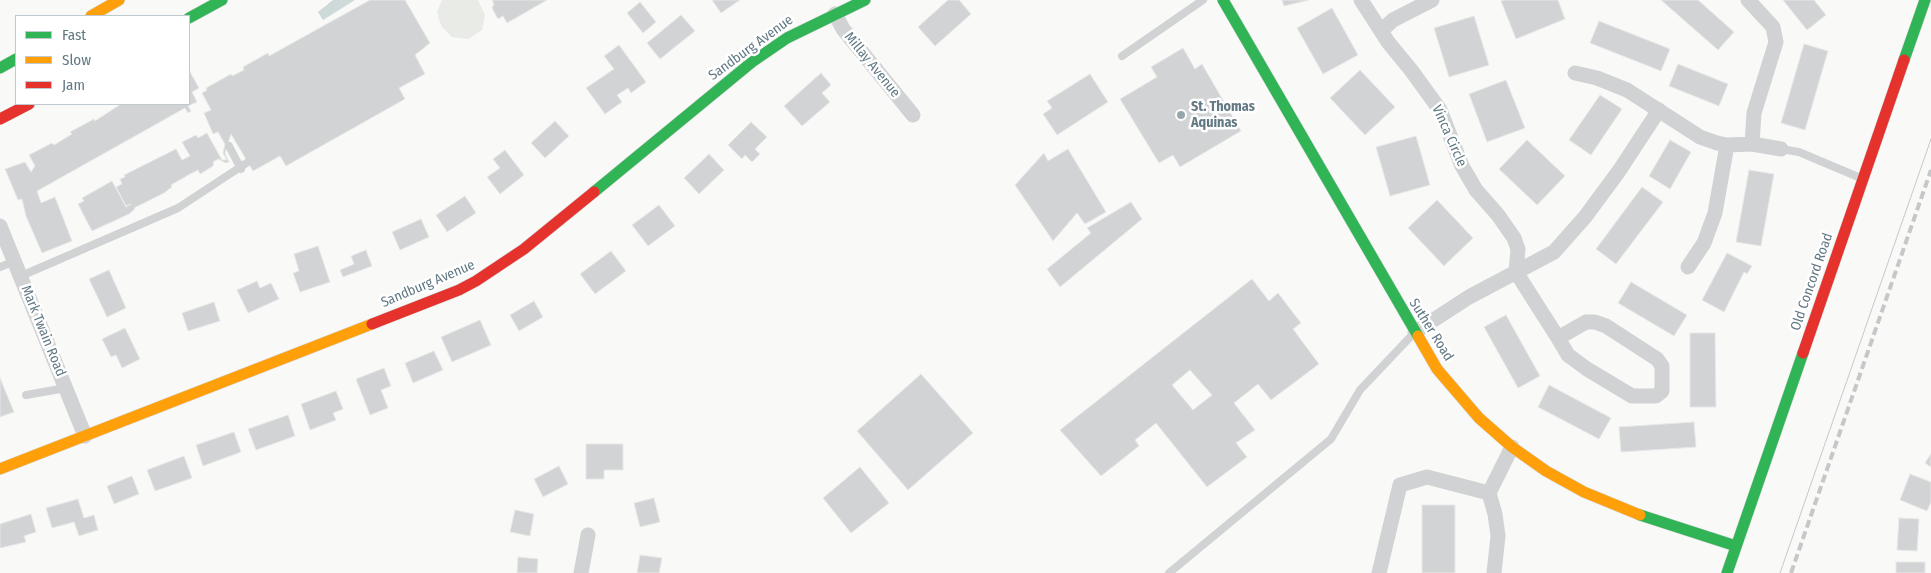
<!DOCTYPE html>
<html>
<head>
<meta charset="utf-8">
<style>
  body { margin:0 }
  #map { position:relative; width:1931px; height:573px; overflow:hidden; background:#f9f9f8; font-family:"Fira Sans Condensed",sans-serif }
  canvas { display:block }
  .legend { position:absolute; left:15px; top:15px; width:175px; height:90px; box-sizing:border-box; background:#fff; border:1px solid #c0c9ce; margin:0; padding:6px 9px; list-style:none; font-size:15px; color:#627984 }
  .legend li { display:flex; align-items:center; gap:10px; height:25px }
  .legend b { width:25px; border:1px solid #c0c9ce }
</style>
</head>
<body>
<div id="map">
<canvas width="1931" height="573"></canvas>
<ul class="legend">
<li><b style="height:6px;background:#30b455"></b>Fast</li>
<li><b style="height:6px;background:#ff9f0a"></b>Slow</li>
<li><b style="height:6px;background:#e5322d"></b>Jam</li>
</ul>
</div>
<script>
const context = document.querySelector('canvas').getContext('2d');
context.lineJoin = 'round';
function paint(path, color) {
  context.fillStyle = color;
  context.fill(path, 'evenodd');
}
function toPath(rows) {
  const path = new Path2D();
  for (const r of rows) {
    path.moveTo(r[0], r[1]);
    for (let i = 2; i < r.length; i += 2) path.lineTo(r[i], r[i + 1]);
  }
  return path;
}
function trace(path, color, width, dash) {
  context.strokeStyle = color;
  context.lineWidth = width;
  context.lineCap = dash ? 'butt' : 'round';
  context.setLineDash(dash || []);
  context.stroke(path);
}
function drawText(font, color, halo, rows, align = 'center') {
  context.font = font + ' "Fira Sans Condensed",sans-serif';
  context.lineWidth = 5;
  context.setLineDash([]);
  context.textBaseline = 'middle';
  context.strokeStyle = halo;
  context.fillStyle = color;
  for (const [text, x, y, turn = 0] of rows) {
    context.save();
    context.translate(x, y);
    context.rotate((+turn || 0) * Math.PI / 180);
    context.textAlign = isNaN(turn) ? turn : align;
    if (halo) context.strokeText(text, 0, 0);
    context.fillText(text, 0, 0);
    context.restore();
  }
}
paint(toPath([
  [442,0,478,0,485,15,482,30,468,39,452,37,442,27,439,20,437,12]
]), '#e9ece6');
paint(toPath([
  [333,0,355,0,323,20,318,12]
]), '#ced9da');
const building = toPath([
  [370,0,405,0,430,43,415,55,425,74,399,88,405,99,286,166,280,156,253,171,231,134,225,153,229,162,225,163,219,159,214,161,213,166,202,173,200,174,198,170,190,174,171,185,172,187,164,193,134,208,135,209,129,214,92,231,78,204,84,201,82,198,112,181,126,207,131,204,126,206,116,187,122,184,120,179,125,177,124,175,176,149,182,160,190,156,182,142,196,135,198,138,207,133,222,160,227,160,223,153,225,144,218,132,213,134,204,113,211,110,202,93,207,90,206,88,231,74,232,76,244,70,243,67,268,53,269,56,370,0],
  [492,0,547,0,507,23,503,16,498,19,492,8,494,4,492,0],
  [712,0,740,0,721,13,712,0],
  [948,0,959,0,971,14,935,46,918,27,948,0],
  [1282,0,1309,0,1284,6,1282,0],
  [1504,0,1558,0,1565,19,1516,39,1501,1,1504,0],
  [1661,0,1698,0,1734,32,1718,50,1661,0],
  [1783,0,1814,0,1826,15,1807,30,1783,0],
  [640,2,656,22,643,33,627,13,640,2],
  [1332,8,1358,55,1323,74,1297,28,1332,8],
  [681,15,695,31,660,59,647,43,681,15],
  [1474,16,1489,65,1449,77,1434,28,1474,16],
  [1599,21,1670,49,1661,71,1590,43,1599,21],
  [1804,44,1828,51,1805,130,1781,123,1804,44],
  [619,45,646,82,631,93,628,88,617,95,622,102,605,114,586,88,614,69,604,56,619,45],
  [1183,48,1195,69,1202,64,1241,131,1180,167,1173,155,1159,163,1120,99,1157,77,1151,67,1183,48],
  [1678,64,1728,84,1719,106,1669,86,1678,64],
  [189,70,199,88,192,92,197,102,188,106,191,111,188,113,185,108,37,191,41,203,55,197,72,241,42,253,26,216,22,199,18,200,5,169,25,162,31,172,35,166,29,155,52,143,54,145,72,134,70,132,94,119,95,121,121,104,189,104,189,70],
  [1360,70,1395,107,1365,135,1330,98,1360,70],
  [821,73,831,85,822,93,830,102,802,126,784,106,821,73],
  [1090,74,1108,102,1057,135,1043,114,1052,108,1047,101,1090,74],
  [1506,80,1525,128,1487,142,1469,94,1506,80],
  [1600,95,1622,109,1591,155,1569,140,1600,95],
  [555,121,569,136,545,158,531,143,555,121],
  [751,122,767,137,755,149,760,154,752,162,745,155,742,159,728,145,751,122],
  [1416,136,1430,185,1390,196,1376,147,1416,136],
  [1527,140,1565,176,1537,205,1499,169,1527,140],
  [1670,140,1691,152,1670,189,1649,176,1670,140],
  [1068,149,1106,212,1085,224,1077,213,1053,241,1015,185,1044,153,1048,161,1068,149],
  [505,150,524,175,500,194,487,177,500,168,493,159,505,150],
  [709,154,724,170,699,194,684,178,709,154],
  [1749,170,1774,174,1761,246,1736,242,1749,170],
  [1642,187,1663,202,1616,264,1596,249,1642,187],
  [465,196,476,213,447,232,436,215,465,196],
  [1437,200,1473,238,1444,266,1408,228,1437,200],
  [1131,202,1142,219,1060,287,1047,269,1091,233,1087,228,1131,202],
  [659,205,675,226,648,246,632,225,659,205],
  [421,219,429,237,400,250,392,232,421,219],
  [318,246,330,282,300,292,293,273,299,271,294,254,318,246],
  [366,250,372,266,343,277,340,270,354,264,351,256,366,250],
  [611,251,626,271,595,294,580,274,611,251],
  [1727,253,1752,266,1747,274,1744,272,1724,312,1702,300,1727,253],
  [109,270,126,308,107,317,89,279,109,270],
  [1252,279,1269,301,1278,293,1301,323,1293,329,1319,364,1271,400,1258,384,1234,403,1255,430,1236,443,1247,457,1207,487,1156,423,1135,440,1139,446,1101,476,1060,430,1252,279],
  [1190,370,1212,395,1193,410,1172,385,1190,370],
  [257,281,260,288,271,283,279,299,248,313,237,290,257,281],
  [1631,282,1687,315,1674,336,1618,303,1631,282],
  [534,301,543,317,519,331,510,315,534,301],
  [214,302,220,321,188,331,182,313,214,302],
  [1506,315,1540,376,1518,388,1484,327,1506,315],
  [480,320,491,345,452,362,441,337,480,320],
  [125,328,140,359,122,368,116,355,111,357,102,339,125,328],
  [1690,333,1715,333,1716,407,1690,407,1690,333],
  [434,351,443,370,413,383,405,363,434,351],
  [384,368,391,386,381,390,388,408,370,415,356,379,384,368],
  [921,374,973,433,908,490,857,431,921,374],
  [0,378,14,412,0,417,0,378],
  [1549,385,1611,418,1599,439,1538,407,1549,385],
  [336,391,343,409,333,413,336,420,310,430,301,404,336,391],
  [288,415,295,436,256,450,248,429,288,415],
  [1694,422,1696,447,1621,452,1619,427,1694,422],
  [234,432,241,452,203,466,196,445,234,432],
  [586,444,623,444,623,470,604,470,604,479,586,479,586,444],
  [1931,454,1931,467,1925,463,1931,454],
  [184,456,192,478,155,491,147,470,184,456],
  [559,466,568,484,543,497,534,479,559,466],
  [860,467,889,503,851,533,823,498,860,467],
  [1910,474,1931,482,1931,502,1927,511,1900,500,1910,474],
  [132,476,139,494,114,504,107,486,132,476],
  [654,498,660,522,640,527,634,503,654,498],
  [78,499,84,518,94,515,98,530,79,536,74,522,52,528,46,508,78,499],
  [1422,505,1455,505,1455,573,1422,573,1422,505],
  [515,510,534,514,530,536,510,532,515,510],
  [31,514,36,532,24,536,26,542,0,548,0,524,31,514],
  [1899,518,1919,519,1917,551,1897,550,1899,518],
  [640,555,662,558,659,573,637,573,640,555],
  [518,557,538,559,537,573,517,573,518,557],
  [1896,562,1925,562,1925,573,1896,573,1896,562]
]);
paint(building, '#d1d3d4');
trace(building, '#e8e8e8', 1);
const fast = toPath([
  [1223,0,1418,336],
  [189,18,222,0],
  [1904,60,1925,0],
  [0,68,16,59],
  [594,192,752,62,787,38,865,0],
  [1640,515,1736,546],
  [1727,573,1803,353]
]);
const slow = toPath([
  [91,16,119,0],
  [1418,336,1437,369,1479,418,1512,447,1546,471,1584,492,1640,515],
  [0,469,372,324]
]);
const jam = toPath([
  [0,119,29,104],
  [372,324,459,290,476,281,524,249,594,192],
  [1803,353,1904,60]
]);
trace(fast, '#d4d6d6', 12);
trace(slow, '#d4d6d6', 12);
trace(jam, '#d4d6d6', 12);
trace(toPath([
  [1122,56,1203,0],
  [229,146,241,169],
  [1781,149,1799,152,1863,179],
  [0,267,15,261],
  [21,276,178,208,248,162],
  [26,395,66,388],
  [1169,573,1331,439,1360,390,1414,333]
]), '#d1d2d3', 8);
trace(toPath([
  [1361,0,1388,42,1411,70,1440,110,1462,166,1476,190,1498,215,1514,238,1518,249,1516,272,1558,338],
  [1748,0,1773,27,1776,42,1754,113,1752,144],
  [835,14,843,29,913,115],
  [1381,31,1393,20,1432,0],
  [1575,73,1597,78,1627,90,1700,137,1717,143,1727,145,1752,144,1781,149],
  [0,226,85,436],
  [1688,267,1704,243,1715,213,1727,145],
  [1586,322,1595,322,1606,326,1657,359,1662,366,1662,391,1656,396,1632,396,1587,369,1568,355,1558,338,1586,322],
  [1415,332,1469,297,1554,252,1585,217,1619,171,1659,110],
  [581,573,588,535],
  [1379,573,1400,485,1427,477,1489,493],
  [1494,573,1498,536,1495,514,1489,493,1512,447]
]), '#d1d2d3', 15);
trace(fast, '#30b455', 11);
trace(slow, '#ff9f0a', 11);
trace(jam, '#e5322d', 11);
trace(toPath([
  [1780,573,1931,139]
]), '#c5c8c8', 1);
trace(toPath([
  [1791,573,1931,170]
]), '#c5c8c8', 4, [8, 4]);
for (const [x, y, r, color] of [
  [1181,115,5,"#97a6ad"]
]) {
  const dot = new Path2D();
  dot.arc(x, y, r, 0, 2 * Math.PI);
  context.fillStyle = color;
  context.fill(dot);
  trace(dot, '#fff', 2);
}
drawText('14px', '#627984', '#fff', [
  ["Sandburg Avenue",751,48,-36],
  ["Millay Avenue",872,65,51],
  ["Vinca Circle",1449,136,66],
  ["Old Concord Road",1812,282,-71],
  ["Sandburg Avenue",428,284,-23],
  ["Suther Road",1431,330,58],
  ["Mark Twain Road",43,331,68]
]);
drawText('bold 14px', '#627984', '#fff', [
  ["St. Thomas",1191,107],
  ["Aquinas",1191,123]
], 'left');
</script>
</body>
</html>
